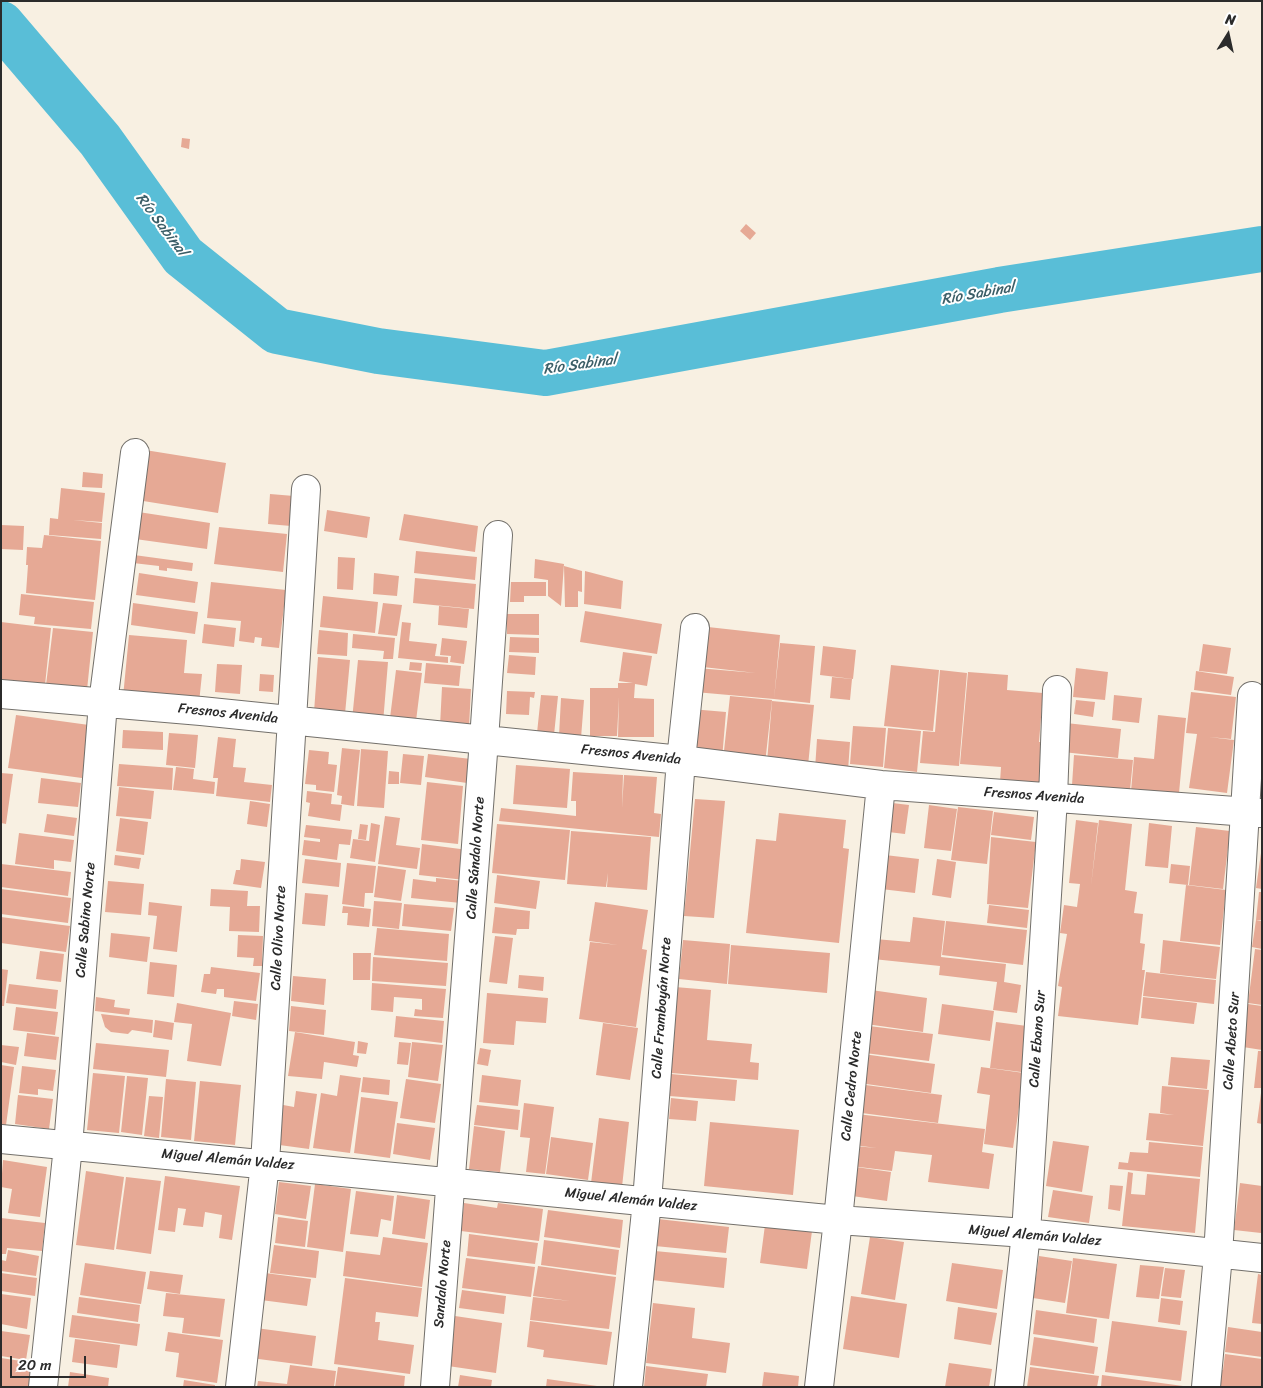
<!DOCTYPE html>
<html>
<head>
<meta charset="utf-8">
<style>
  body { margin:0 }
  #map { position:relative; width:1263px; height:1388px; overflow:hidden; background:#f8f0e2; font-family:Sriracha,sans-serif }
  canvas { display:block }
  .frame { position:absolute; inset:0; border:2px solid #2b2b2b; pointer-events:none }
  .north { position:absolute; left:1203px; top:10px; width:50px; height:50px; -webkit-text-stroke:4px #fff; paint-order:stroke; rotate:10deg; font-size:14px; font-weight:700; line-height:20px; text-align:center; color:#2b2b2b }
  .north::after { content:''; display:block; margin:auto; width:18px; height:22px; background:#2b2b2b; clip-path:polygon(50% 0,100% 100%,50% 72%,0 100%) }
  .scale { position:absolute; left:10px; top:1356px; width:76px; height:22px; box-sizing:border-box; border:2px solid #2b2b2b; border-top:0; padding-left:6px; font-size:15px; line-height:18px; white-space:nowrap; color:#2b2b2b; -webkit-text-stroke:4px #fff; paint-order:stroke }
</style>
</head>
<body>
<div id="map">
<canvas width="1263" height="1388"></canvas>
<div class="frame"></div>
<div class="north">N</div>
<div class="scale">20 m</div>
</div>
<script>
const context = document.querySelector('canvas').getContext('2d');
context.lineJoin = 'round';
function toPath(rows) {
  const path = new Path2D();
  for (const r of rows) {
    path.moveTo(r[0], r[1]);
    for (let i = 2; i < r.length; i += 2) path.lineTo(r[i], r[i + 1]);
  }
  return path;
}
function trace(path, color, width, dash) {
  context.strokeStyle = color;
  context.lineWidth = width;
  context.lineCap = dash ? 'butt' : 'round';
  context.setLineDash(dash || []);
  context.stroke(path);
}
function paint(path, color) {
  context.fillStyle = color;
  context.fill(path, 'evenodd');
}
function drawText(font, color, halo, rows, align = 'center') {
  context.font = font + ' Sriracha,sans-serif';
  context.lineWidth = 4;
  context.setLineDash([]);
  context.textBaseline = 'middle';
  context.strokeStyle = halo;
  context.fillStyle = color;
  for (const [text, x, y, turn = 0] of rows) {
    context.save();
    context.translate(x, y);
    context.rotate((+turn || 0) * Math.PI / 180);
    context.textAlign = isNaN(turn) ? turn : align;
    if (halo) context.strokeText(text, 0, 0);
    context.fillText(text, 0, 0);
    context.restore();
  }
}
trace(toPath([
  [1,24,100,140,183,256,277,331,378,351,545,373,999,290,1262,249]
]), '#59bed7', 46);
paint(toPath([
  [182,138,190,139,189,149,181,147],
  [746,224,756,233,750,240,740,231],
  [145,450,226,463,218,513,137,500],
  [83,472,103,474,102,488,82,487],
  [61,488,105,493,102,522,73,520,102,523,101,539,49,535,50,518,58,519],
  [270,494,294,496,291,526,268,524],
  [327,510,370,517,367,538,324,531],
  [132,511,210,523,207,549,128,538],
  [404,514,478,526,475,552,399,540],
  [1,525,24,526,23,550,1,549],
  [219,527,287,534,283,572,214,564],
  [44,535,101,541,98,572,82,571,98,572,95,600,26,593,28,565,26,565,27,547,42,548],
  [416,551,477,557,475,580,414,573],
  [134,555,193,563,192,571,167,568,167,571,159,570,159,566,133,563],
  [338,557,355,558,353,590,337,589],
  [535,559,564,564,561,606,548,596,548,580,534,578],
  [564,566,582,571,582,592,578,591,578,607,565,607],
  [585,571,623,581,621,609,584,604],
  [139,573,198,582,195,603,136,595],
  [374,573,399,576,397,596,373,594],
  [415,578,476,584,474,609,413,603],
  [211,582,286,590,279,648,261,646,262,638,255,637,254,643,239,641,241,621,207,618],
  [511,582,546,582,546,596,524,596,524,602,510,602],
  [21,594,94,602,91,629,34,624,35,617,19,615],
  [323,596,378,602,375,633,320,627],
  [133,603,198,612,195,634,131,625],
  [383,603,402,605,397,636,378,634],
  [439,606,469,609,467,628,438,625],
  [585,611,662,624,657,654,580,642],
  [507,614,539,614,539,635,507,634],
  [1,622,51,628,45,685,1,681],
  [402,622,411,623,409,641,437,644,435,656,448,657,448,663,398,658],
  [204,624,236,628,234,647,202,643],
  [699,626,780,635,774,699,695,692,697,668,756,673,694,666],
  [53,628,93,632,87,690,46,685],
  [319,630,348,633,347,656,317,654],
  [353,634,395,638,393,659,383,659,384,651,352,648],
  [129,635,187,640,184,673,202,674,199,703,123,697],
  [510,637,539,638,539,653,509,652],
  [442,638,467,641,464,664,450,662,451,656,440,655],
  [780,643,815,646,810,703,774,699],
  [1203,644,1231,648,1227,674,1199,671],
  [823,646,856,650,853,679,820,675],
  [623,652,652,656,647,686,635,684,634,698,654,699,654,737,618,737,619,697,617,736,590,736,590,688,618,688,618,683,633,683,619,681],
  [509,655,536,657,535,675,507,673],
  [318,657,350,660,345,714,314,712],
  [358,660,388,662,383,723,352,720],
  [410,662,422,663,421,671,409,670],
  [426,663,461,666,459,686,424,683],
  [217,664,242,665,240,694,215,692],
  [891,665,939,670,933,731,884,726],
  [1076,668,1108,672,1105,700,1073,697],
  [396,670,422,673,416,721,390,718],
  [940,670,967,673,959,766,920,763,923,731,935,732],
  [1196,671,1234,677,1231,695,1194,690],
  [968,672,1008,675,1007,690,1043,693,1039,742,1043,742,1040,785,1000,782,1001,767,960,764],
  [260,674,274,675,273,692,259,691],
  [832,677,852,679,850,700,830,698],
  [442,687,471,689,469,727,440,726],
  [507,691,535,692,534,698,530,697,529,715,506,714],
  [1191,692,1236,697,1231,739,1209,737,1234,740,1227,793,1189,788,1197,734,1186,733],
  [541,695,558,696,554,735,537,733],
  [1114,695,1142,698,1139,723,1112,720],
  [730,696,772,700,765,764,723,760],
  [561,698,584,700,581,738,559,736],
  [1076,700,1095,702,1093,717,1074,714],
  [772,701,814,705,808,766,767,762],
  [691,709,726,712,722,759,687,757],
  [16,715,89,725,82,778,8,768],
  [1158,715,1186,718,1179,793,1131,791,1134,757,1154,759],
  [1066,723,1121,729,1118,758,1063,752],
  [853,726,886,728,883,767,850,764],
  [888,728,921,731,917,772,884,768],
  [123,730,163,732,163,750,122,748],
  [169,733,198,735,195,768,166,765],
  [218,737,236,739,233,767,246,768,244,782,272,785,270,802,216,796,218,778,213,778],
  [817,739,850,742,848,771,815,769],
  [342,748,360,750,354,806,341,804,342,796,337,795],
  [361,749,388,751,384,808,357,806],
  [309,750,329,752,328,764,337,765,334,792,316,790,316,785,305,784],
  [403,754,424,756,421,785,400,783],
  [428,754,471,759,467,783,425,777],
  [1074,755,1133,760,1130,790,1072,785],
  [119,764,173,768,172,790,117,786],
  [516,765,570,769,567,808,513,804],
  [176,767,194,769,193,779,215,782,214,794,173,790],
  [389,771,399,772,399,784,388,784],
  [573,772,623,775,622,808,624,775,657,777,654,813,661,814,659,837,499,821,501,808,576,816,576,801,571,801],
  [1,773,13,774,6,824,1,823],
  [41,778,81,783,78,807,38,803],
  [427,782,463,786,458,844,421,840],
  [119,787,154,791,151,819,116,816],
  [307,791,332,794,331,804,342,805,340,821,308,816,310,803,306,802],
  [695,799,725,801,714,918,684,916],
  [250,801,270,804,267,827,247,824],
  [884,802,909,805,905,834,880,831],
  [929,805,957,809,951,851,924,848],
  [958,807,993,811,987,864,951,860],
  [994,812,1034,817,1031,840,991,835],
  [779,813,846,820,843,848,849,849,839,943,746,933,756,839,776,841],
  [47,814,77,818,74,836,44,832],
  [385,816,400,818,396,845,420,848,417,869,378,864],
  [120,818,148,822,144,855,116,851],
  [1076,820,1098,823,1091,886,1099,820,1132,824,1125,890,1137,892,1134,913,1143,914,1140,943,1145,944,1142,970,1145,970,1138,1025,1058,1016,1062,987,1058,986,1067,934,1060,933,1064,905,1077,907,1080,884,1069,883],
  [371,823,380,825,375,862,350,858,353,839,369,841],
  [1149,823,1172,826,1168,868,1145,866],
  [360,824,368,825,366,840,358,839],
  [497,824,570,830,565,880,492,873],
  [306,825,352,830,350,845,339,844,337,860,302,855,304,840,320,842,320,839,304,837],
  [1196,827,1230,831,1223,889,1189,885],
  [571,831,651,837,647,890,607,887,608,873,606,887,567,884],
  [19,833,74,840,71,862,54,860,54,869,15,864],
  [991,837,1036,842,1028,908,987,904],
  [422,844,468,850,465,880,419,875],
  [1261,853,1262,854,1262,889,1256,888],
  [115,855,141,858,139,869,114,865],
  [885,855,919,859,915,893,881,889],
  [241,859,265,862,261,888,233,884,236,870,240,870],
  [305,859,341,863,339,887,302,883],
  [937,859,956,862,951,898,932,895],
  [347,863,376,866,373,893,365,893,364,907,342,904],
  [1,864,71,872,68,896,1,887],
  [1171,864,1190,866,1188,885,1169,883],
  [378,866,406,870,401,901,374,897],
  [497,875,540,881,536,909,494,903],
  [436,878,463,881,461,903,411,898,413,879,436,882],
  [108,881,144,884,141,915,105,912],
  [1186,885,1226,890,1220,945,1180,941],
  [1,889,71,898,68,923,1,914],
  [211,889,248,891,247,906,260,906,259,932,229,931,230,907,210,906],
  [1259,892,1262,892,1262,920,1256,920],
  [305,893,328,895,325,926,302,924],
  [374,901,402,903,399,929,372,926],
  [149,902,182,906,177,952,153,949,157,916,148,915],
  [595,902,648,910,642,949,647,950,636,1027,579,1019,590,942,618,945,589,941],
  [404,904,454,908,451,931,402,926],
  [989,905,1029,910,1027,928,987,923],
  [343,906,371,909,369,927,347,925,348,913,342,913],
  [495,907,530,911,529,929,517,929,516,935,492,933],
  [1,917,70,926,66,952,1,943],
  [913,917,945,921,941,957,1006,964,1004,982,1021,985,1017,1013,993,1010,997,982,939,975,940,966,873,959,875,939,910,942],
  [1256,920,1262,921,1262,949,1252,947],
  [946,921,1027,930,1023,965,942,955],
  [377,928,449,934,447,961,374,955],
  [111,933,150,937,147,962,109,957],
  [238,935,263,936,262,966,253,966,254,958,237,957],
  [495,936,513,938,507,984,489,982],
  [683,940,730,944,727,984,679,979],
  [1163,940,1220,947,1216,979,1160,973],
  [731,945,830,953,827,993,728,984],
  [1255,949,1262,950,1262,1005,1248,1003],
  [40,951,64,954,61,982,36,979],
  [353,953,371,953,370,980,353,980],
  [373,957,448,963,446,986,372,981],
  [150,962,177,965,174,997,147,994],
  [211,967,260,973,256,1001,224,997,224,989,217,989,216,994,201,992,204,974,210,974],
  [1,969,8,970,4,1006,1,1006],
  [1146,972,1216,980,1214,1004,1143,996],
  [519,975,544,977,543,991,518,988],
  [293,976,326,979,324,1005,291,1001],
  [372,983,446,989,443,1018,414,1016,415,1009,422,1010,422,999,394,997,393,1012,371,1010],
  [9,984,58,990,56,1009,6,1003],
  [675,987,711,990,707,1040,752,1044,750,1062,759,1063,758,1080,671,1073,674,1037,671,1037],
  [871,990,927,998,923,1032,866,1024],
  [487,993,548,998,546,1023,516,1021,514,1045,483,1043],
  [96,997,115,1000,114,1007,130,1009,129,1015,95,1011],
  [1143,997,1197,1003,1194,1024,1141,1018],
  [234,1001,258,1004,256,1020,232,1016],
  [177,1003,231,1013,221,1066,187,1061,192,1024,174,1022],
  [942,1004,994,1011,990,1041,938,1034],
  [1248,1004,1262,1006,1262,1050,1243,1047],
  [291,1006,326,1010,324,1035,289,1031],
  [16,1007,58,1012,55,1035,13,1030],
  [101,1014,153,1020,152,1033,132,1030,128,1034,111,1032,105,1027],
  [396,1016,444,1021,442,1043,394,1037],
  [155,1020,174,1023,172,1040,153,1037],
  [996,1022,1027,1026,1021,1072,990,1068],
  [603,1023,638,1028,630,1080,596,1075],
  [869,1026,933,1034,929,1061,865,1053],
  [295,1032,355,1042,353,1055,359,1056,357,1067,324,1062,322,1079,288,1076],
  [27,1033,59,1037,56,1060,24,1056],
  [358,1041,368,1043,366,1054,357,1053],
  [399,1042,411,1043,408,1065,397,1064],
  [412,1042,443,1045,438,1081,408,1077],
  [96,1043,169,1050,166,1077,93,1069],
  [1,1045,19,1047,16,1065,1,1062],
  [480,1048,491,1050,488,1066,477,1064],
  [1258,1051,1262,1051,1262,1088,1254,1088],
  [863,1054,935,1064,931,1093,859,1083],
  [1171,1057,1210,1060,1207,1089,1168,1085],
  [1,1065,14,1067,6,1125,1,1125],
  [22,1066,56,1070,53,1091,38,1089,38,1095,19,1093],
  [981,1067,1024,1073,1013,1148,984,1144,990,1095,977,1093],
  [93,1073,125,1076,119,1133,87,1130],
  [671,1074,737,1080,735,1101,669,1096],
  [340,1075,361,1078,350,1153,313,1148,321,1093,337,1096],
  [482,1075,521,1080,518,1106,479,1102],
  [127,1076,148,1078,142,1135,121,1132],
  [363,1077,390,1080,389,1095,361,1092],
  [166,1079,196,1082,191,1140,161,1137],
  [406,1079,441,1084,435,1123,400,1118],
  [200,1081,241,1085,235,1145,194,1141],
  [858,1084,942,1095,938,1123,854,1112],
  [1162,1086,1209,1090,1203,1146,1146,1140,1149,1113,1174,1115,1160,1113],
  [296,1091,317,1094,309,1149,272,1144,278,1104,294,1107],
  [1261,1093,1262,1093,1262,1124,1257,1123],
  [18,1095,53,1099,49,1129,15,1124],
  [149,1096,163,1097,159,1138,144,1136],
  [361,1097,398,1102,390,1158,354,1153],
  [671,1098,698,1101,696,1121,669,1119],
  [524,1103,554,1107,545,1174,526,1172,530,1138,520,1137],
  [477,1105,520,1110,518,1130,474,1125],
  [857,1114,985,1129,982,1152,994,1154,989,1189,928,1182,932,1155,895,1151,892,1171,851,1166,854,1146,877,1148,853,1145],
  [599,1118,629,1122,622,1187,591,1183],
  [710,1122,799,1130,793,1195,704,1186],
  [397,1123,435,1128,430,1160,393,1154],
  [474,1126,505,1131,500,1172,469,1169],
  [551,1137,593,1143,588,1180,546,1174],
  [1053,1141,1089,1146,1082,1192,1046,1186],
  [1149,1142,1203,1147,1200,1177,1118,1169,1119,1162,1128,1163,1130,1152,1148,1153],
  [3,1160,47,1167,40,1217,8,1213,12,1189,1,1187],
  [856,1167,891,1172,887,1201,852,1196],
  [86,1171,124,1177,114,1250,76,1245],
  [1128,1172,1133,1173,1131,1194,1145,1195,1147,1174,1200,1179,1195,1233,1122,1226],
  [165,1176,240,1186,232,1240,219,1238,222,1215,205,1212,203,1227,183,1225,186,1209,178,1208,175,1232,158,1230],
  [126,1177,161,1181,151,1254,116,1249],
  [279,1182,311,1186,306,1219,275,1214],
  [1240,1183,1262,1186,1261,1233,1234,1230],
  [315,1184,351,1189,343,1252,307,1247],
  [1110,1185,1123,1186,1120,1211,1108,1209],
  [1053,1190,1093,1196,1089,1223,1048,1217],
  [356,1191,394,1196,391,1221,381,1219,378,1237,350,1234],
  [397,1195,430,1200,425,1239,392,1234],
  [464,1203,497,1208,498,1203,543,1209,539,1241,461,1231],
  [548,1210,623,1220,620,1248,544,1237],
  [278,1217,308,1221,305,1247,275,1243],
  [1,1218,45,1223,42,1251,7,1248,6,1254,1,1254],
  [658,1219,729,1227,726,1253,655,1246],
  [765,1225,812,1231,807,1269,760,1263],
  [469,1234,538,1243,535,1264,467,1256],
  [383,1237,428,1243,422,1287,343,1276,346,1251,380,1255],
  [870,1237,904,1242,895,1300,861,1294],
  [544,1240,619,1250,616,1275,541,1265],
  [274,1245,319,1251,316,1278,270,1273],
  [8,1250,39,1256,36,1276,1,1271,1,1260,6,1261],
  [655,1251,727,1258,724,1288,652,1280],
  [1039,1256,1072,1261,1065,1303,1033,1298],
  [466,1258,535,1267,531,1297,462,1288],
  [1073,1258,1117,1264,1109,1319,1066,1313],
  [85,1263,146,1272,141,1304,80,1295],
  [952,1263,1003,1270,997,1309,946,1301],
  [1140,1265,1164,1267,1159,1299,1136,1297],
  [538,1266,616,1277,609,1329,530,1320,533,1297,570,1301,533,1296],
  [1165,1268,1185,1270,1181,1298,1161,1296],
  [150,1271,183,1275,180,1294,147,1289],
  [1,1273,37,1278,35,1296,1,1291],
  [265,1273,311,1279,307,1306,261,1300],
  [1258,1274,1262,1275,1262,1324,1252,1323],
  [345,1278,422,1288,418,1317,376,1312,375,1322,380,1322,378,1340,414,1345,410,1374,334,1364],
  [462,1290,506,1296,504,1314,459,1308],
  [166,1293,225,1299,220,1337,182,1333,184,1318,163,1316],
  [1,1294,31,1298,27,1329,1,1324],
  [851,1296,907,1304,899,1358,843,1349],
  [79,1297,140,1305,138,1322,77,1313],
  [1161,1298,1183,1301,1180,1325,1158,1322],
  [653,1303,695,1308,692,1338,730,1343,726,1373,646,1363],
  [958,1307,997,1313,991,1345,954,1339],
  [1036,1310,1097,1319,1094,1343,1033,1334],
  [72,1315,140,1324,137,1346,69,1337],
  [455,1316,502,1323,496,1373,448,1366],
  [530,1321,612,1332,607,1365,543,1357,544,1350,527,1347],
  [1112,1321,1187,1331,1181,1381,1105,1372],
  [1228,1327,1262,1332,1262,1357,1225,1352],
  [256,1328,316,1336,312,1366,251,1358],
  [1,1331,30,1335,26,1360,1,1356],
  [168,1332,223,1340,217,1383,176,1377,179,1353,165,1351],
  [1034,1337,1098,1347,1094,1374,1030,1365],
  [75,1339,120,1345,117,1368,72,1362],
  [1225,1354,1262,1359,1262,1387,1216,1387,1218,1370,1223,1370],
  [1,1358,35,1363,31,1387,1,1387],
  [949,1363,992,1369,989,1387,945,1387],
  [290,1365,336,1371,334,1387,257,1387,258,1381,287,1384],
  [646,1366,708,1374,706,1387,644,1387],
  [338,1367,405,1376,404,1387,335,1387],
  [1030,1367,1099,1376,1097,1387,1027,1387],
  [70,1372,109,1378,108,1387,68,1387],
  [764,1372,799,1376,798,1387,762,1387],
  [460,1375,492,1380,491,1387,458,1387],
  [1102,1375,1183,1386,1182,1387,1101,1387],
  [547,1379,597,1386,597,1387,546,1387],
  [184,1380,215,1385,215,1387,183,1387]
]), '#e6a995');
const street = toPath([
  [1,694,201,711,681,760,881,785,1262,813],
  [1,1139,838,1220,1026,1233,1262,1258],
  [43,1387,68,1146,103,703,135,453],
  [240,1387,265,1163,306,489],
  [435,1387,484,740,498,535],
  [628,1387,647,1201,681,760,695,628],
  [819,1387,838,1220,881,785],
  [1009,1387,1026,1233,1053,798,1057,690],
  [1206,1387,1218,1255,1252,696]
]);
trace(street, '#73706b', 30);
trace(street, '#fff', 28);
drawText('14px', '#2b2b2b', '#fff', [
  ["Fresnos Avenida",228,714,6],
  ["Fresnos Avenida",631,755,6],
  ["Fresnos Avenida",1034,796,4],
  ["Calle Sándalo Norte",476,858,-86],
  ["Calle Sabino Norte",86,920,-85],
  ["Calle Olivo Norte",279,938,-87],
  ["Calle Framboyán Norte",662,1008,-86],
  ["Calle Ebano Sur",1038,1039,-86],
  ["Calle Abeto Sur",1232,1041,-86],
  ["Calle Cedro Norte",852,1086,-84],
  ["Miguel Alemán Valdez",228,1160,5],
  ["Miguel Alemán Valdez",631,1200,6],
  ["Miguel Alemán Valdez",1035,1236,5],
  ["Sandalo Norte",443,1284,-85]
]);
drawText('italic 15px', '#3b5e67', '#fff', [
  ["Río Sabinal",161,225,53],
  ["Río Sabinal",978,294,-10],
  ["Río Sabinal",580,365,-8]
]);
</script>
</body>
</html>
